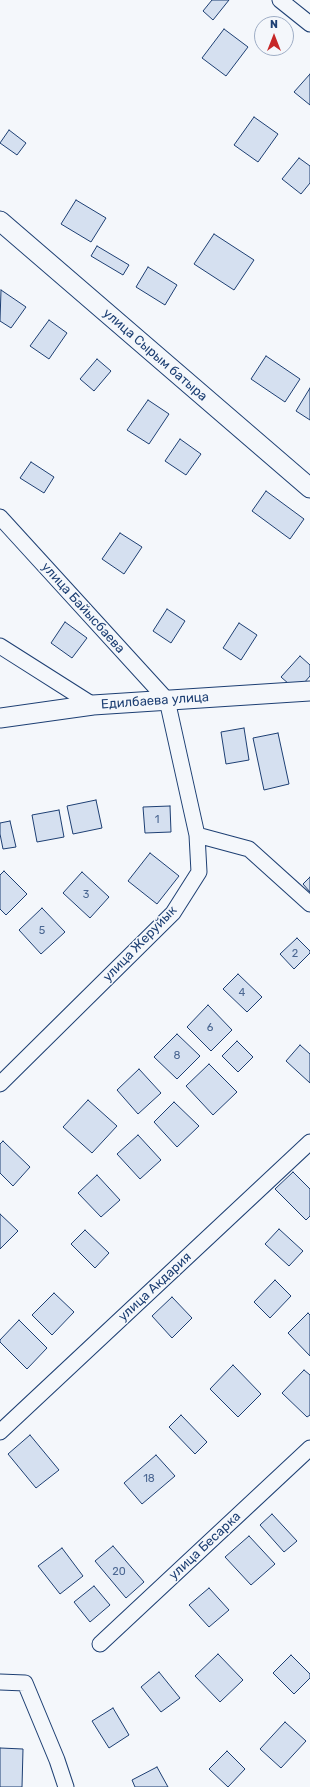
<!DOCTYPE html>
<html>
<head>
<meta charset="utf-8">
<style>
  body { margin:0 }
  #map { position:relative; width:310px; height:1787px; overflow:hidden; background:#f4f7fb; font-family:Rubik,sans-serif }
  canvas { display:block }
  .north { position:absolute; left:254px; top:16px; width:40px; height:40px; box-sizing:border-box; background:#f4f7fb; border:1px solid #9eadc5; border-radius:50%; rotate:0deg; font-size:11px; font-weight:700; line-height:16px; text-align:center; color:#1d3f73 }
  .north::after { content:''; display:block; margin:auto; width:14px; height:18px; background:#c62828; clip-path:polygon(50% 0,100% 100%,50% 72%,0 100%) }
</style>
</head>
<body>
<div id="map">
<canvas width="310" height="1787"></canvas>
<div class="north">N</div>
</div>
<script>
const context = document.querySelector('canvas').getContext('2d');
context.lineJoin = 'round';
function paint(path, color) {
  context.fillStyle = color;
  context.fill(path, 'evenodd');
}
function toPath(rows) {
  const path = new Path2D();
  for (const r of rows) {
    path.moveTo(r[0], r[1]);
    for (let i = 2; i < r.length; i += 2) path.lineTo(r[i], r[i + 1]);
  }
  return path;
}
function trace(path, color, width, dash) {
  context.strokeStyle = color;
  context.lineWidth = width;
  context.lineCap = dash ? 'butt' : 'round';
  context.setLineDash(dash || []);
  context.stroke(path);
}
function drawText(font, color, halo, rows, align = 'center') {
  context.font = font + ' Rubik,sans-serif';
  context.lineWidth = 3;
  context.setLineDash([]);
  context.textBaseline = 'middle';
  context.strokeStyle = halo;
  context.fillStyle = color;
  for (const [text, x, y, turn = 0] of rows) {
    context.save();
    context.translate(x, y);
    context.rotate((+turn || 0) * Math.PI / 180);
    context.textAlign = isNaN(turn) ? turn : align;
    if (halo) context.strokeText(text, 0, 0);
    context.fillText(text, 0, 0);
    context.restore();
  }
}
const building = toPath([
  [212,0,229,0,213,20,203,11,212,0],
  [224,29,248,47,226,76,202,58,224,29],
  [310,74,310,105,294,92,310,74],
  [254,117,278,134,258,162,234,145,254,117],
  [9,130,26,143,17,155,0,143,9,130],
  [299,158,310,166,310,183,301,194,282,179,299,158],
  [76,200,106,218,91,242,61,224,76,200],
  [214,234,254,260,234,290,194,264,214,234],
  [97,246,129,265,123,275,91,256,97,246],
  [148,267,177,285,165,305,136,287,148,267],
  [1,290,26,307,11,328,0,321,1,290],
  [49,320,67,333,49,359,30,346,49,320],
  [266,356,300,379,285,402,251,379,266,356],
  [97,359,111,371,94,391,80,379,97,359],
  [310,388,310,420,296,411,310,388],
  [148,400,169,414,149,444,127,430,148,400],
  [180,439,201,454,186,475,165,461,180,439],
  [31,462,54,477,44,493,20,478,31,462],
  [266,491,304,519,290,539,252,511,266,491],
  [120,533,142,547,124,574,102,559,120,533],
  [167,609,185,621,171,643,153,631,167,609],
  [65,622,87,638,72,658,51,643,65,622],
  [239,623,257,635,241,660,223,648,239,623],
  [300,656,310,665,310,676,297,691,281,677,300,656],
  [244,728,249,760,226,764,221,732,244,728],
  [278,733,289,784,264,790,253,738,278,733],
  [96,800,102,828,73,834,67,806,96,800],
  [170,806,171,832,145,833,143,807,170,806],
  [59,810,64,837,37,842,32,815,59,810],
  [10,821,16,847,3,849,0,834,0,823,10,821],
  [150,853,179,876,157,904,128,881,150,853],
  [4,871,27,894,6,915,0,909,0,875,4,871],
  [82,872,109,897,90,918,63,893,82,872],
  [310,877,310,892,303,884,310,877],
  [42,908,65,932,41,954,19,930,42,908],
  [297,938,310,951,310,953,294,969,280,954,297,938],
  [238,974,262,997,247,1012,223,989,238,974],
  [208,1005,232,1030,211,1051,187,1027,208,1005],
  [177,1034,200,1056,177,1079,154,1057,177,1034],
  [237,1041,253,1057,238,1072,222,1056,237,1041],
  [300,1045,310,1054,310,1083,286,1061,300,1045],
  [209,1064,237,1092,213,1115,186,1086,209,1064],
  [139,1069,161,1093,138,1114,117,1090,139,1069],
  [88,1100,117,1126,92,1153,63,1127,88,1100],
  [174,1102,199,1126,177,1147,154,1122,174,1102],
  [138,1135,161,1160,140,1179,117,1154,138,1135],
  [3,1141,30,1167,13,1186,0,1173,0,1144,3,1141],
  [293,1172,310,1189,310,1216,306,1220,275,1189,293,1172],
  [97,1175,120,1200,101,1217,78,1193,97,1175],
  [0,1214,18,1231,0,1249,0,1214],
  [279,1229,303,1251,289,1266,265,1244,279,1229],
  [85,1230,109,1253,95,1268,71,1244,85,1230],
  [275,1280,291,1296,270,1318,254,1302,275,1280],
  [54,1293,74,1312,52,1335,32,1315,54,1293],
  [172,1297,192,1318,172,1338,152,1316,172,1297],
  [308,1313,310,1315,310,1356,288,1333,308,1313],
  [19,1320,47,1348,27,1369,0,1342,0,1340,19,1320],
  [233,1365,261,1394,238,1417,210,1389,233,1365],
  [304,1370,310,1375,310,1415,307,1417,282,1393,304,1370],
  [181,1415,207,1442,195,1454,169,1427,181,1415],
  [30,1435,59,1470,36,1488,8,1454,30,1435],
  [156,1455,175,1476,142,1504,124,1483,156,1455],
  [272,1514,297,1541,284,1552,260,1525,272,1514],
  [249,1536,275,1564,251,1585,225,1557,249,1536],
  [113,1546,144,1582,126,1598,95,1561,113,1546],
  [62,1548,83,1576,60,1594,38,1566,62,1548],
  [94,1586,110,1605,90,1622,74,1602,94,1586],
  [209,1588,229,1610,209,1627,189,1605,209,1588],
  [218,1654,243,1680,220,1702,195,1676,218,1654],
  [291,1655,310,1674,310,1678,294,1694,273,1673,291,1655],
  [159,1672,180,1698,161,1712,141,1687,159,1672],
  [113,1708,129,1735,109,1748,92,1721,113,1708],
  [285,1722,306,1741,281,1768,260,1749,285,1722],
  [0,1748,23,1749,22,1787,0,1787,0,1748],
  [227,1751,245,1769,228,1787,209,1769,227,1751],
  [157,1767,168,1787,135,1787,132,1780,157,1767]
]);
paint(building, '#d5e0f0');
trace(building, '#1d3f73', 1);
const minor = toPath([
  [280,0,310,24],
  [0,517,167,700,197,835,199,872,173,913,0,1084],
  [0,646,93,705],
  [197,835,249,849,310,904],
  [0,1432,310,1142],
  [100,1644,310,1448],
  [0,1682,25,1683,57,1760,66,1787]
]);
const tertiary = toPath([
  [0,221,310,488],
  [0,718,93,705,310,691]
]);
trace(minor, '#1d3f73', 17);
trace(tertiary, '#1d3f73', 21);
trace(minor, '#f4f7fb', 15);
trace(tertiary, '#f4f7fb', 19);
drawText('11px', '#4b6792', null, [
  ["1",157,820],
  ["3",86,895],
  ["5",42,931],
  ["2",295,954],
  ["4",242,993],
  ["6",210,1028],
  ["8",177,1056],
  ["18",149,1479],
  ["20",119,1572]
]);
drawText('13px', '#1d3f73', '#f4f7fb', [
  ["улица Сырым батыра",155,355,41],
  ["улица Байысбаева",83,608,48],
  ["Едилбаева улица",155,701,-4],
  ["улица Жеруйык",140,944,-46],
  ["улица Акдария",155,1287,-43],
  ["улица Бесарка",205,1546,-43]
]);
</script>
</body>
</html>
